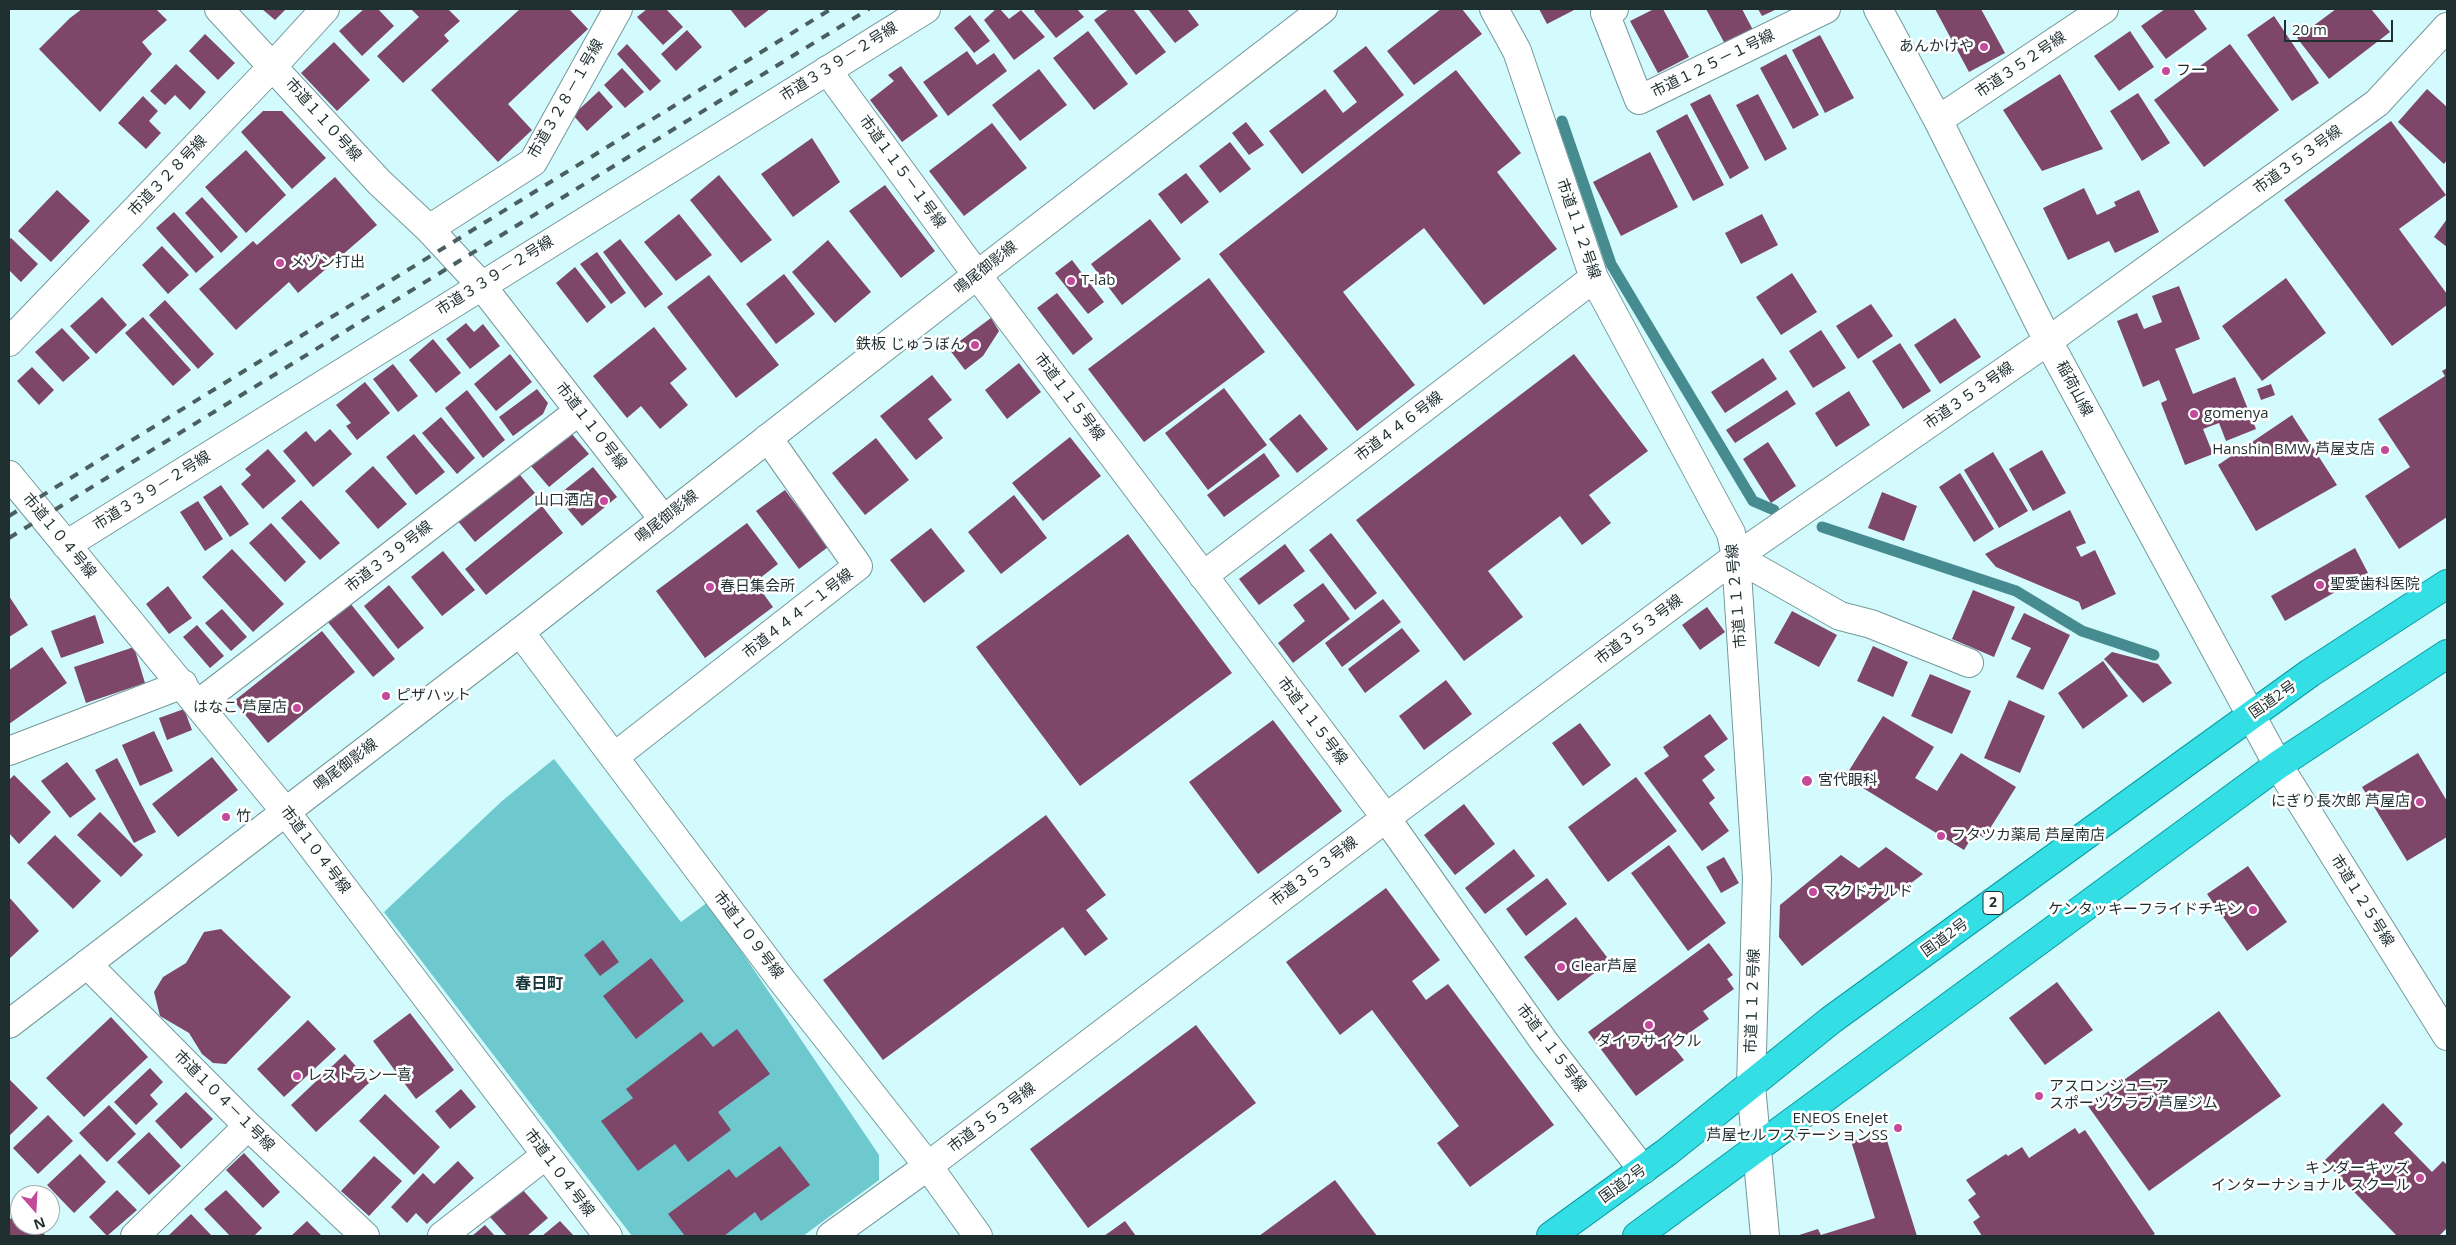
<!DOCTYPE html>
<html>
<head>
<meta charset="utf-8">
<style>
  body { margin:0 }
  #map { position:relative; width:2456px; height:1245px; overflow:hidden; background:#d3fafc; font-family:"Open Sans",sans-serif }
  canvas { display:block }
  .frame { position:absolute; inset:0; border:10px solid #1f2e2f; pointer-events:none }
  .north { position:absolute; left:10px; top:1185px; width:50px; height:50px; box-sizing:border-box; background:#fff; border:1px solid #a5abac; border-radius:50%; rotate:161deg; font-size:14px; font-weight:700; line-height:20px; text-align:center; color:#1f2e2f }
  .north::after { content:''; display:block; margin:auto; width:18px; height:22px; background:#c44a9c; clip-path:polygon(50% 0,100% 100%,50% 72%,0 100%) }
  .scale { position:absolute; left:2284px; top:20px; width:109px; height:22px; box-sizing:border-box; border:2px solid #1f2e2f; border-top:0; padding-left:6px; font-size:15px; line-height:18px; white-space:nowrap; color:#1f2e2f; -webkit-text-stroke:4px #fff; paint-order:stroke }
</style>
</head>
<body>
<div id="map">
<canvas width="2456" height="1245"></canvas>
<div class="frame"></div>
<div class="north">N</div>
<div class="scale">20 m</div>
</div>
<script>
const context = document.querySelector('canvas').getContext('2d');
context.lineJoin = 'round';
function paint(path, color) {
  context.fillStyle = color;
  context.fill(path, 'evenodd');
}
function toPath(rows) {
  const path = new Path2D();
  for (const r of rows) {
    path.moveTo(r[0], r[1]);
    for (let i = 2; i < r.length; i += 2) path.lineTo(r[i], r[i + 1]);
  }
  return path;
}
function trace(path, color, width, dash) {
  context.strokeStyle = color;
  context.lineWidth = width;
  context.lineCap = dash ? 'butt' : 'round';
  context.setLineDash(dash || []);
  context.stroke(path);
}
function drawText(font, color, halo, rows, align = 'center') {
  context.font = font + ' "Open Sans","Noto Sans JP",sans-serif';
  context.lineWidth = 5;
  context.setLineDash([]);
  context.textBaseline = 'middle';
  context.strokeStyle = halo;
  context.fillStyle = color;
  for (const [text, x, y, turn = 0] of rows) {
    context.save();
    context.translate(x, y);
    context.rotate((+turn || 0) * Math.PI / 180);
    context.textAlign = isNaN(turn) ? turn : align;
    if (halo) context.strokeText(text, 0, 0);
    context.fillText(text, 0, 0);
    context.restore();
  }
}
paint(toPath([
  [554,759,681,922,708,902,879,1155,879,1180,803,1236,632,1236,384,912,502,801]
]), '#6dc9ce');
trace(toPath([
  [1562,121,1611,264,1753,501,1774,510],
  [1822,527,2016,591,2082,631,2154,655]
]), '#468b90', 11);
paint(toPath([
  [82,9,156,9,167,20,142,42,152,54,100,112,39,49,70,18],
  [262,9,286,9,275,20],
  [364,9,378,9,394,26,362,56,339,31],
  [411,9,448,9,460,21,444,35,449,41,403,83,377,56,419,17],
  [520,9,569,9,588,29,508,104,532,130,498,162,431,90],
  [647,9,666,9,683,27,663,45,637,17],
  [730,9,770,9,745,28],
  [996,9,1000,9,1009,19,1021,10,1045,37,1014,60,984,20],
  [1036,9,1077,9,1084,17,1056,38,1034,11],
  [1109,9,1133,9,1166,52,1136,75,1094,20],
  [1148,9,1187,9,1199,25,1175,43],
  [1441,9,1462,9,1482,34,1414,85,1387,51],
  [1539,9,1576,9,1547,24],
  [1654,9,1663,9,1689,57,1658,73,1630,21],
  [1706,9,1742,9,1753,30,1725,44],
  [1758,9,1777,9,1762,16],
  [1935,9,1981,9,2005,53,1969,72],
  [2165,9,2193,9,2207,29,2166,59,2141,26],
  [2336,9,2371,9,2390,32,2329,79,2297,38],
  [970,15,990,41,974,53,954,28],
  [2274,16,2319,83,2292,101,2247,35],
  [687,30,702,47,676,71,661,54],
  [1088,31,1128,84,1094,110,1053,58],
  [2130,31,2154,67,2119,91,2094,56],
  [205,34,235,63,218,80,189,51],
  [1820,35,1854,98,1825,113,1792,50],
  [334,42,370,80,337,111,301,73],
  [627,44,661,81,650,91,617,54],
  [2230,44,2279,110,2204,167,2154,100],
  [1366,46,1404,95,1302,174,1269,131,1325,89,1343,113,1357,102,1333,71],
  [967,51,977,65,994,53,1007,71,948,116,923,82],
  [1786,54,1819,115,1793,129,1760,68],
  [176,64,206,92,190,110,175,95,165,105,150,91],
  [901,66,938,116,902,142,870,100,894,81,888,75],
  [622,68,644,92,625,108,604,85],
  [1039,69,1067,105,1020,141,992,105],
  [1456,70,1521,153,1497,172,1557,249,1484,305,1424,228,1343,292,1415,385,1357,431,1219,254],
  [2060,74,2103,149,2042,171,2003,110],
  [2427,89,2447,107,2447,160,2444,164,2398,122],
  [599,91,613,107,587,131,573,115],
  [2138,93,2170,143,2142,161,2110,111],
  [1710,94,1749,168,1730,179,1690,104],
  [1758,94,1787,149,1765,161,1736,105],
  [143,96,158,111,149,121,161,133,146,149,118,123],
  [263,111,282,111,326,158,292,189,241,132],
  [1687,114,1724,185,1693,201,1656,131],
  [2391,121,2446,195,2399,229,2447,294,2447,305,2392,346,2284,200],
  [1246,122,1264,145,1249,155,1232,133],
  [992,123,1027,168,964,216,929,171],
  [812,138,840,182,793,217,761,174],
  [1230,142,1251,169,1220,193,1199,166],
  [246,150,286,195,246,233,205,187],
  [1650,152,1678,207,1621,236,1593,182],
  [1186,173,1209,202,1181,224,1158,194],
  [719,175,772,240,741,263,690,200],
  [335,177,377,225,298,293,289,282,236,330,199,289,253,241,257,245],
  [885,185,935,251,901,278,849,211],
  [2084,188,2097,215,2116,206,2114,202,2139,190,2159,232,2115,253,2109,241,2068,260,2043,208],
  [57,190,90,221,51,262,18,231],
  [202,197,238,237,221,253,185,213],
  [174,212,214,257,196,273,156,228],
  [679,214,712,255,676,281,644,242],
  [1762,214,1778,245,1741,264,1725,233],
  [1150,219,1181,259,1122,305,1091,264],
  [2447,219,2447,247,2434,237],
  [11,238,38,264,21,282,9,270,9,240],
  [620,239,663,294,645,308,603,252],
  [828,240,871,292,835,323,792,272],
  [162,246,189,275,168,294,142,265],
  [597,252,626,293,611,304,580,264],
  [1072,260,1104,302,1088,314,1055,273],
  [575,267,606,307,587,323,556,283],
  [1792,273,1817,312,1781,335,1756,297],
  [784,274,815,314,776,344,746,304],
  [709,275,779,365,736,398,667,307],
  [1209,278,1265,352,1144,442,1088,369],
  [2286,278,2326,333,2262,381,2222,326],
  [2179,286,2200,339,2175,349,2193,394,2235,377,2256,429,2226,441,2219,423,2203,429,2213,454,2185,465,2161,403,2167,400,2159,380,2143,387,2117,321,2137,313,2144,329,2162,322,2152,296],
  [1057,293,1093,339,1073,355,1037,308],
  [102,297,127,325,96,354,70,326],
  [165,300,214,354,198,369,149,315],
  [1871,304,1893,336,1858,359,1836,326],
  [143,317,191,370,173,386,125,333],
  [991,318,999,331,983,356,965,370,949,349],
  [1955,318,1981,357,1940,384,1914,345],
  [466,323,474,332,483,324,500,346,470,369,446,339],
  [654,327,687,369,670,383,688,405,660,429,641,406,627,418,593,376],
  [62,328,90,358,63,382,35,352],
  [1821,330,1846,368,1813,388,1789,351],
  [433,339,461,373,436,393,409,360],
  [1900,343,1931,391,1903,409,1872,361],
  [510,354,532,382,496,411,474,384],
  [1574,354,1648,451,1589,495,1611,523,1582,545,1560,516,1488,571,1523,617,1464,661,1356,520],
  [1763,358,1777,379,1725,413,1711,392],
  [1019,363,1041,392,1007,419,985,390],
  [393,364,418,396,398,412,373,379],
  [32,367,54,390,39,405,17,381],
  [2447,368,2447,517,2399,549,2365,496,2410,467,2378,419,2445,376,2442,371],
  [932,375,952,400,928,419,943,438,916,460,880,416],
  [365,382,390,413,357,440,346,426,351,423,336,405],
  [2271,384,2275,395,2261,400,2257,389],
  [1224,388,1267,445,1208,490,1165,433],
  [537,389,548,403,543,414,513,436,499,417],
  [467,390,505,440,483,458,445,408],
  [1787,390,1796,404,1735,443,1726,430],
  [1849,391,1870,425,1836,447,1815,413],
  [1300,414,1328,449,1297,473,1269,439],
  [2292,415,2337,485,2256,531,2218,465],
  [441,417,475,458,457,474,422,433],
  [330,429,352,454,313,487,283,451,306,431,315,442],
  [571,433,589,454,549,487,531,466],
  [414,434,445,472,416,495,386,457],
  [1070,437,1101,476,1043,521,1012,483],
  [876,438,909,480,865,515,832,473],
  [1768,442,1796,486,1771,503,1743,459],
  [268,449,296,481,263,509,241,484,251,475,245,469],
  [2042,450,2066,493,2033,511,2009,469],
  [1993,452,2028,511,1999,528,1964,470],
  [1264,453,1280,476,1224,517,1207,495],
  [373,466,407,504,378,529,345,491],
  [593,467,617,497,582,526,557,496],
  [516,470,535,493,475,542,457,520],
  [1960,473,1994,529,1974,542,1939,487],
  [221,485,249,524,230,537,203,497],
  [785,490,828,547,799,569,756,511],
  [1882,492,1917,506,1904,541,1868,528],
  [1014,495,1047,538,1001,574,968,532],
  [301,500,340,543,320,560,281,518],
  [198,501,223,539,205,551,180,512],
  [542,506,563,533,486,595,465,569],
  [2070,510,2086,543,2076,547,2081,557,2095,550,2116,594,2082,610,2079,602,1996,567,1985,554],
  [271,523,306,562,285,582,249,543],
  [747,523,778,564,755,582,773,607,705,658,656,591],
  [931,528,965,571,924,603,890,560],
  [1331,533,1377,593,1355,610,1309,550],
  [1128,534,1232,673,1080,786,976,647],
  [1285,544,1305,571,1259,605,1239,579],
  [2355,548,2368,573,2285,621,2271,596],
  [232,549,284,604,253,632,202,577],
  [443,551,475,590,442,616,411,577],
  [1323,583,1350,619,1293,663,1278,643,1305,621,1293,605],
  [389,585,424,628,398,649,364,606],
  [168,586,192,618,169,634,146,604],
  [1973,590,2015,607,1994,657,1952,639],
  [9,596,28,625,9,637],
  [1383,599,1401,622,1342,667,1325,643],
  [350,603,395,659,373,677,327,621],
  [1707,607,1725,632,1700,650,1682,625],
  [222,609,247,637,231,651,205,623],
  [1792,611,1837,635,1819,667,1774,643],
  [2024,613,2070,635,2043,690,2016,677,2031,648,2011,639],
  [95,615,104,643,61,658,51,631],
  [197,625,224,656,210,668,183,637],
  [1402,628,1420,651,1365,693,1348,669],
  [322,631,355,672,268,743,234,701],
  [1873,646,1908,662,1893,697,1857,681],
  [42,647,67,683,9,724,9,670],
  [134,647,145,683,86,703,74,667],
  [2112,652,2158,664,2172,683,2143,703,2104,659],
  [2103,661,2128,696,2083,729,2058,693],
  [1930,674,1971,691,1952,734,1911,716],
  [1446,680,1472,714,1424,750,1399,716],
  [2009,700,2045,716,2020,773,1984,758],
  [184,709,192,730,167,740,159,718],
  [1710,714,1728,739,1704,756,1715,770,1702,780,1715,798,1709,803,1729,831,1702,851,1644,773,1669,756,1663,747],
  [1883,716,1934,747,1915,778,1937,791,1961,753,2016,787,1984,838,1975,832,1964,850,1845,777],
  [1273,720,1342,811,1258,874,1189,782],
  [1580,723,1611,765,1583,786,1552,743],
  [154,731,173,771,140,786,122,745],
  [2418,753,2447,801,2447,837,2407,861,2362,787],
  [212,757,238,790,178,837,152,804],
  [117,758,156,832,134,843,95,770],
  [67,762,96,799,70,818,41,781],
  [14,775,51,812,19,844,9,833,9,780],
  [1636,777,1677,831,1608,882,1568,827],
  [1464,804,1495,844,1455,875,1424,835],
  [100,812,143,855,121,877,77,835],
  [1046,815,1106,895,1086,910,1108,939,1085,956,1063,927,883,1060,823,980],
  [55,835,101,881,73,909,27,863],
  [1669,845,1726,923,1688,951,1631,873],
  [1886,847,1923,874,1802,966,1779,937,1780,905,1841,855,1859,868],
  [1514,849,1535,876,1485,914,1465,888],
  [1724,857,1739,883,1721,893,1706,867],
  [2248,866,2287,922,2247,951,2207,894],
  [1547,878,1567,904,1526,936,1506,909],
  [1386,888,1440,960,1412,981,1426,1000,1448,984,1554,1125,1470,1187,1437,1143,1459,1126,1372,1010,1340,1035,1286,962],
  [9,897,39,931,9,959],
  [1576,917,1610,961,1558,1001,1524,957],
  [221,929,291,997,226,1064,213,1063,202,1054,189,1033,160,1016,154,992,163,977,186,963,204,932],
  [603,940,619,962,600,976,584,955],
  [1709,943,1733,975,1727,979,1734,989,1703,1011,1709,1019,1672,1045,1684,1060,1636,1096,1588,1032],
  [651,958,684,1001,636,1039,603,996],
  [2057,982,2093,1030,2045,1065,2009,1018],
  [2219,1011,2281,1096,2149,1191,2088,1106],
  [410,1013,454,1070,416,1099,373,1041],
  [111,1017,148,1057,84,1117,46,1078],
  [308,1020,336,1049,284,1097,257,1069],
  [1196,1025,1256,1103,1088,1228,1030,1149],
  [737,1029,770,1074,718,1112,731,1130,688,1162,675,1144,638,1171,601,1121,633,1098,626,1089,701,1032,713,1047],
  [345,1054,370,1082,316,1132,291,1105],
  [150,1068,163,1082,150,1095,158,1104,136,1125,114,1102],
  [10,1080,38,1108,9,1136,9,1081],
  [461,1089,476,1107,450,1129,435,1111],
  [186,1092,213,1119,181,1149,155,1121],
  [385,1094,440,1147,414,1175,359,1121],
  [2383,1103,2403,1124,2394,1133,2432,1172,2443,1161,2447,1165,2447,1228,2439,1236,2397,1236,2324,1161],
  [109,1105,136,1134,107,1162,79,1133],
  [48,1115,73,1141,38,1174,13,1148],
  [2075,1128,2079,1134,2085,1130,2155,1234,2151,1236,1982,1236,1973,1222,1980,1217,1968,1200,1976,1194,1966,1180,2006,1154,2008,1156,2022,1147,2029,1158],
  [1884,1131,1917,1236,1796,1236,1818,1229,1821,1235,1875,1218,1851,1141],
  [149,1132,181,1166,149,1195,117,1162],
  [780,1146,810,1185,761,1221,755,1212,724,1236,685,1236,668,1214,729,1169,736,1178],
  [244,1153,280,1192,263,1208,226,1170],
  [80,1154,106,1182,74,1213,47,1185],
  [374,1156,402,1181,369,1216,341,1191],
  [458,1161,474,1178,427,1224,416,1213,407,1223,391,1207,423,1173,434,1184],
  [1335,1180,1377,1236,1259,1236],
  [522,1189,548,1218,527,1236,507,1236,490,1217],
  [117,1190,137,1210,107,1236,89,1217],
  [226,1190,262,1228,254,1236,230,1236,204,1209],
  [20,1210,20,1225,36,1225,46,1236,9,1236,9,1220],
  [191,1214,212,1236,168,1236],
  [307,1221,322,1236,291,1236],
  [560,1221,574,1236,542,1236],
  [1125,1221,1136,1236,1104,1236],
  [485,1225,495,1236,472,1236]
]), '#7e476a');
const minor = toPath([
  [219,9,379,182,429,229,481,285,664,520],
  [1494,9,1517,51,1594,278,1731,533,1736,557,1757,878,1751,1086,1765,1236],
  [1614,9,1605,13,1639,100,1826,9],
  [827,70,977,275,1386,818,1545,1043,1643,1170],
  [1938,120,2104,9],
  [429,229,533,162,618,9],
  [9,342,273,66,325,9],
  [9,475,285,811],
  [66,545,926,9],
  [1736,557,1840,616,1871,624,1969,663],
  [1203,576,1594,278],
  [520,632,780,978,928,1166,978,1236],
  [198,704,579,411],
  [9,751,183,684],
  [614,757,858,566,768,438],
  [87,964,248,1126,365,1236],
  [135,1236,248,1126],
  [442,1236,546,1155],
  [831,1236,928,1166,1386,818,1736,557,2048,341,2377,103,2447,27]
]);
const tertiary = toPath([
  [1878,9,1938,120,2048,341,2278,765,2447,1036],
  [285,811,608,1236],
  [9,1024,520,632,977,275,1323,9]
]);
const trunk = toPath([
  [1551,1236,1667,1152,1831,1020,2192,758,2310,673,2447,584],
  [1637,1236,2278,765,2447,654]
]);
trace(minor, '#74999b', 30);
trace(tertiary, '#74999b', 30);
trace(trunk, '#0b9ba1', 30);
trace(minor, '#fff', 28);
trace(tertiary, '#fff', 28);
trace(trunk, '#33dee4', 28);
trace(toPath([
  [9,516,831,9],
  [9,538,869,9]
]), '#4b5f61', 4, [9, 9]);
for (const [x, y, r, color] of [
  [1984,47,5,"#c44a9c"],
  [2166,71,5,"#c44a9c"],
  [280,263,5,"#c44a9c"],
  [1071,281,5,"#c44a9c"],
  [975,345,5,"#c44a9c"],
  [2194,414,5,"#c44a9c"],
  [2385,450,5,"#c44a9c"],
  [604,501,5,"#c44a9c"],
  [2320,585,5,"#c44a9c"],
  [710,587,5,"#c44a9c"],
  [386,696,5,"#c44a9c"],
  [297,708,5,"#c44a9c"],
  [1807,781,6,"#c44a9c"],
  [2420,802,5,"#c44a9c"],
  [226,817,5,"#c44a9c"],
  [1941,836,5,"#c44a9c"],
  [1813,892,5,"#c44a9c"],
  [2253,910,5,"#c44a9c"],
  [1561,967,5,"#c44a9c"],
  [1649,1025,5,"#c44a9c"],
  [297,1076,5,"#c44a9c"],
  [2039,1096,5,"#c44a9c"],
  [1898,1128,5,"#c44a9c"],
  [2420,1178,5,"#c44a9c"]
]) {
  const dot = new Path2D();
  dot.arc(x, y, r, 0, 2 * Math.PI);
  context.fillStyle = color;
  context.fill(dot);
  trace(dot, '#fff', 2);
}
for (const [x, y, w] of [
  [1993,903,20]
]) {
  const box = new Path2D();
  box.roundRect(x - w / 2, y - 11.5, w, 23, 4);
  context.fillStyle = '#fff';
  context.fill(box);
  trace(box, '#1f2e2f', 1);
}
drawText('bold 14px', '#1f2e2f', null, [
  ["2",1993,903]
]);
drawText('15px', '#1f2e2f', '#fff', [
  ["あんかけや",1974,47,"right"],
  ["フー",2176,71],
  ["メゾン打出",290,263],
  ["T-lab",1081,281],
  ["鉄板 じゅうぼん",965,345,"right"],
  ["gomenya",2204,414],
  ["Hanshin BMW 芦屋支店",2375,450,"right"],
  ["山口酒店",594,501,"right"],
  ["聖愛歯科医院",2330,585],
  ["春日集会所",720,587],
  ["ピザハット",396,696],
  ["はなこ 芦屋店",287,708,"right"],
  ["宮代眼科",1818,781],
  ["にぎり長次郎 芦屋店",2410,802,"right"],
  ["竹",236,817],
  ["フタツカ薬局 芦屋南店",1951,836],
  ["マクドナルド",1823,892],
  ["ケンタッキーフライドチキン",2243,910,"right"],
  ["Clear芦屋",1571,967],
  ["ダイワサイクル",1649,1042,"center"],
  ["レストラン一喜",307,1076],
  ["アスロンジュニア",2049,1087],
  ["スポーツクラブ 芦屋ジム",2049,1104],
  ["ENEOS EneJet",1888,1119,"right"],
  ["芦屋セルフステーションSS",1888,1136,"right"],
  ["キンダーキッズ",2410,1169,"right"],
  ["インターナショナル スクール",2410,1186,"right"]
], 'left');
drawText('15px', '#1f2e2f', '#fff', [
  ["市道３３９－２号線",839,62,-32],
  ["市道１２５－１号線",1713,64,-26],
  ["市道３５２号線",2021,65,-34],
  ["市道３２８－１号線",566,99,-60],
  ["市道１１０号線",323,120,48],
  ["市道３５３号線",2298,160,-36],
  ["市道１１５－１号線",902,172,54],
  ["市道３２８号線",168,176,-46],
  ["市道１１２号線",1578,229,71],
  ["鳴尾御影線",986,268,-38],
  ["市道３３９－２号線",495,276,-32],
  ["稲荷山線",2074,389,62],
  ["市道３５３号線",1969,396,-35],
  ["市道１１５号線",1069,397,53],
  ["市道１１０号線",591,426,52],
  ["市道４４６号線",1399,427,-37],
  ["市道３３９－２号線",152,491,-32],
  ["鳴尾御影線",667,517,-38],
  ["市道１０４号線",59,536,50],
  ["市道３３９号線",389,557,-38],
  ["市道１１２号線",1737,596,-95],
  ["市道４４４－１号線",798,614,-38],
  ["市道３５３号線",1639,630,-37],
  ["国道2号",2273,700,-35],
  ["市道１１５号線",1312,721,53],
  ["鳴尾御影線",346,765,-37],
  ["市道１０４号線",315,850,53],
  ["市道３５３号線",1314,872,-37],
  ["市道１２５号線",2362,901,58],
  ["市道１０９号線",748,935,53],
  ["国道2号",1945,938,-36],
  ["市道１１２号線",1753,1001,-88],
  ["市道１１５号線",1551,1048,53],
  ["市道１０４－１号線",224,1101,45],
  ["市道３５３号線",992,1118,-37],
  ["市道１０４号線",559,1173,53],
  ["国道2号",1623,1184,-36]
]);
drawText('bold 16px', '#163a3c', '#fff', [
  ["春日町",539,984]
]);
</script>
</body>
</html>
